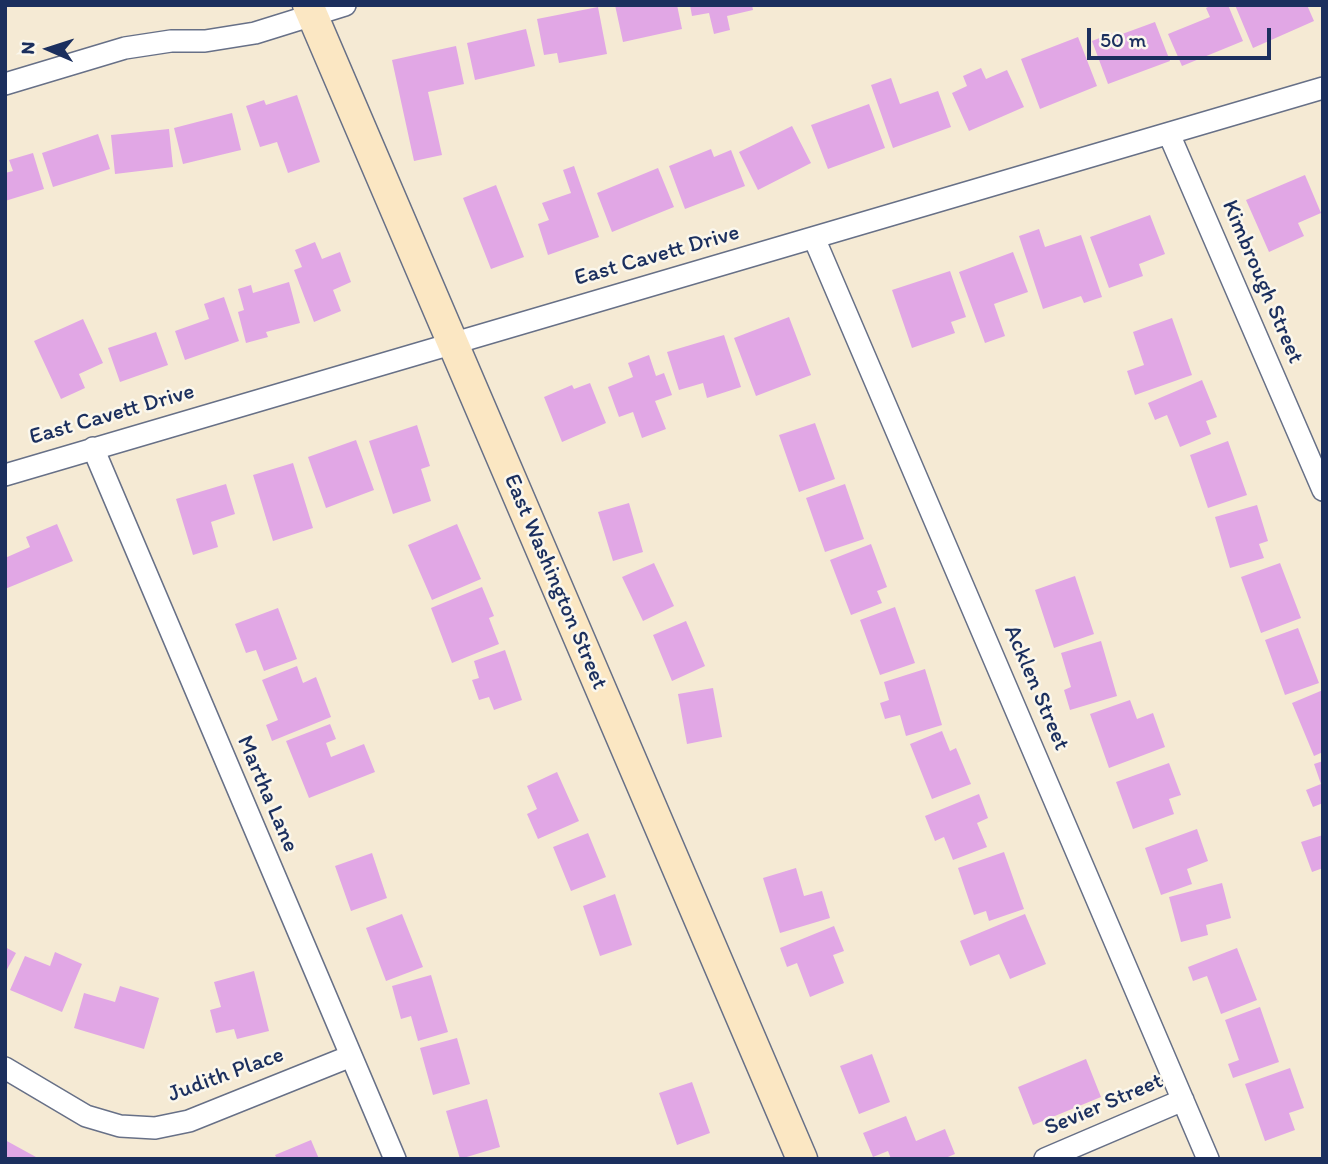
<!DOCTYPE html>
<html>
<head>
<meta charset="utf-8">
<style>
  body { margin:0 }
  #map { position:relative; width:1328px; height:1164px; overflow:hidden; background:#f5ead4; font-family:Itim,sans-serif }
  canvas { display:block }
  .frame { position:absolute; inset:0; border:7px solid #1b2f5e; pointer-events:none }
  .north { position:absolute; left:14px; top:14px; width:70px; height:70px; -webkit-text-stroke:5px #fbf7ec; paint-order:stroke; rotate:273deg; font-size:19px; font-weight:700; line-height:28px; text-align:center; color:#1b2f5e }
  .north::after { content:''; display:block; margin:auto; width:24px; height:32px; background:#1b2f5e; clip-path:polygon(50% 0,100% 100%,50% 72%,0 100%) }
  .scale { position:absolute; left:1087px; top:28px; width:184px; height:32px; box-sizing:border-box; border:4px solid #1b2f5e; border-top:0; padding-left:9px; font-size:21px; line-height:24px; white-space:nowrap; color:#1b2f5e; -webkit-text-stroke:5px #fbf7ec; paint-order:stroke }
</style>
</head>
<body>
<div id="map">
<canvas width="1328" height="1164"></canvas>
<div class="frame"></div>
<div class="north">N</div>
<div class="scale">50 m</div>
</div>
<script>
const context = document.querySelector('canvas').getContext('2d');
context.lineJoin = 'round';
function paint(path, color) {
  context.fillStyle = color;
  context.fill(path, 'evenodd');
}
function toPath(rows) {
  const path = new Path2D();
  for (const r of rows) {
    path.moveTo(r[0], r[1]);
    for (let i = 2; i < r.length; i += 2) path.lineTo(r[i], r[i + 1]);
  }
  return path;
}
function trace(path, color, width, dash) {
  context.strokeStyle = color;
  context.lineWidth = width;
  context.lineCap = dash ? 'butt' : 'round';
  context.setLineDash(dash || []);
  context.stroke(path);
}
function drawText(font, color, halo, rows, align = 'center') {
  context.font = font + ' Itim,sans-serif';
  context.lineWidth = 5;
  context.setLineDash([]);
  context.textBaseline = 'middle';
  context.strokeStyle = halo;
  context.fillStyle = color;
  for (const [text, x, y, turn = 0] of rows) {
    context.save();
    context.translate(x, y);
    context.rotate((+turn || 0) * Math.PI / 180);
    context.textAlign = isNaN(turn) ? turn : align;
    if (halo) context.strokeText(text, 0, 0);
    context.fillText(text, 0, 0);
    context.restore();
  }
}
paint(toPath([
  [615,5,677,5,682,29,623,42],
  [690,5,752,5,753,10,727,16,730,30,714,34,709,13,692,16],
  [1212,5,1228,5,1243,41,1182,66,1168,34,1210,17,1206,8],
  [1235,5,1307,5,1314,21,1253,48],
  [598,7,607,54,559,63,557,53,544,55,537,19],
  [1155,22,1170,61,1108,84,1092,41,1112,33,1114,37],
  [526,29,535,66,475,80,467,43],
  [1078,37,1097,86,1040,109,1021,59],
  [456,46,464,84,428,92,442,155,414,161,392,60],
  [981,68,986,79,1007,70,1024,107,969,131,952,93,967,86,963,76],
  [891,78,900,104,938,91,951,127,893,148,871,85],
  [297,95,320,162,288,173,277,142,260,147,246,106,264,100,266,105],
  [869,104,885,148,828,169,811,125],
  [232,113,241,150,183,164,174,128],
  [792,126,811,163,758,190,739,152],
  [169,129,173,167,115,174,111,135],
  [98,134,110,169,53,187,42,153],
  [711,149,714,157,731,150,745,186,685,209,669,166],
  [33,153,44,189,5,201,5,173,13,171,9,160],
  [574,166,599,237,548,255,538,224,549,220,542,203,571,193,563,170],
  [658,168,674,207,612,232,597,193],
  [1305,175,1321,213,1298,223,1304,236,1269,252,1246,200],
  [496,185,524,257,491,269,463,198],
  [1150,215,1165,254,1139,264,1143,276,1109,288,1090,237],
  [1039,229,1045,247,1081,235,1102,297,1084,303,1081,296,1043,309,1019,236],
  [315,242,322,259,340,252,351,282,333,290,341,311,314,322,294,270,302,267,295,250],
  [1013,252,1028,292,994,304,1005,336,985,343,959,272],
  [950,271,966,317,951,322,955,333,912,348,892,290],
  [289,282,300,323,266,332,268,337,246,343,238,312,244,310,238,289,251,285,253,293],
  [224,297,239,341,185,360,175,331,209,319,204,304],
  [789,317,811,375,756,396,734,338],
  [1172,318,1192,375,1135,395,1127,371,1144,365,1133,332],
  [83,319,103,363,79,374,85,388,61,399,34,341],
  [156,332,168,365,120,382,108,348],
  [724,335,741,387,707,398,703,383,679,390,667,352],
  [649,355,656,376,664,373,672,395,655,401,666,429,642,438,633,412,619,417,608,387,633,377,628,363],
  [1202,380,1217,417,1206,421,1211,434,1180,447,1167,415,1155,420,1148,403],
  [590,383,606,423,562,442,544,397,572,385,574,389],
  [815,423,835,479,799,492,779,435],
  [417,425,430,466,421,469,431,501,393,514,369,441],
  [356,440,374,490,326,508,308,457],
  [1228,441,1247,495,1208,508,1190,455],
  [293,463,313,528,273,541,253,475],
  [226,484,235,514,211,522,218,547,193,555,176,499],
  [845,484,864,539,825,552,806,498],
  [629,503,643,552,613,561,598,512],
  [1257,505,1268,541,1259,544,1264,558,1230,568,1215,517],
  [57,524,73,561,5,589,5,558,30,547,26,537],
  [457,524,481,579,432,600,408,545],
  [871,544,887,587,877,591,882,603,851,615,830,560],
  [654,563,674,606,643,621,622,577],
  [1280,563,1301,618,1261,633,1241,577],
  [1075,576,1094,634,1054,648,1035,590],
  [482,587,494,616,489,618,499,644,452,663,431,608],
  [895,607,915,663,880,675,860,620],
  [278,608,297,659,264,671,256,650,246,653,235,624],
  [686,621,705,666,672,681,653,635],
  [1298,628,1319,683,1285,695,1265,640],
  [1101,641,1117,696,1070,710,1064,690,1071,687,1061,653],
  [505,650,522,700,494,710,489,697,479,700,472,680,479,678,474,661],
  [297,666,303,683,316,677,331,717,272,741,266,725,278,720,262,680],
  [925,669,942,725,906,736,900,715,885,719,880,703,889,700,884,682],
  [713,688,722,737,687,744,678,694],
  [1323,690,1323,752,1314,756,1292,703],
  [1130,700,1137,719,1153,713,1165,747,1109,768,1090,714],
  [330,724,336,739,326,743,331,757,364,744,375,772,309,798,286,741],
  [942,731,950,751,956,748,971,784,932,799,910,744],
  [1323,761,1323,803,1313,807,1306,790,1321,784,1314,764],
  [1169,763,1181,795,1169,799,1174,814,1133,829,1116,782],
  [557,772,579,821,538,839,527,814,537,809,527,786],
  [979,794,988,818,977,823,987,847,953,860,944,837,935,841,925,816],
  [1197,829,1208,861,1187,869,1192,884,1161,895,1145,848],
  [588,833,606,877,571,891,553,847],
  [1323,835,1323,868,1312,872,1301,842],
  [1004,852,1024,909,989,921,986,911,974,915,958,868],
  [372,853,387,898,351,911,335,866],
  [796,868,804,896,822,891,830,918,780,933,763,878],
  [1222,883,1231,918,1206,925,1208,935,1181,942,1169,897],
  [615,894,632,945,600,956,583,906],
  [402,914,423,967,386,981,366,928],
  [1025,914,1046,964,1010,979,999,954,970,966,960,941],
  [834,926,844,951,833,955,844,983,810,997,797,963,787,967,780,948],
  [5,947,16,953,5,973],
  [1237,948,1257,1000,1221,1014,1207,976,1193,981,1188,967],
  [55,952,82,964,62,1012,10,990,25,956,50,966],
  [254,971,269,1031,237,1039,234,1029,216,1033,210,1010,221,1007,214,982],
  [431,975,448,1032,418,1041,411,1016,401,1019,392,986],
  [120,986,159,998,144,1049,74,1028,84,993,115,1002],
  [1260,1007,1279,1062,1233,1078,1228,1064,1239,1060,1225,1020],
  [457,1038,470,1084,433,1095,420,1048],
  [872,1054,890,1102,859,1114,840,1066],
  [1086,1059,1101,1097,1033,1125,1018,1087],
  [1290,1068,1304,1108,1289,1113,1295,1130,1265,1141,1245,1084],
  [692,1082,710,1133,677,1145,659,1093],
  [487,1099,500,1147,460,1159,446,1111],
  [906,1116,916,1141,945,1129,955,1154,943,1159,891,1159,888,1151,873,1157,863,1133],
  [5,1140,36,1157,35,1159,5,1159],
  [311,1140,319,1159,277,1159,275,1155]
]), '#e1a7e5');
const street = toPath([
  [5,84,125,48,171,41,205,41,255,33,345,5],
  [1169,134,1323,490],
  [814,238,1208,1159],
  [93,448,395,1159],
  [5,475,1323,88],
  [5,1068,86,1116,120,1126,155,1128,189,1121,351,1056],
  [1045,1159,1183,1100]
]);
const secondary = toPath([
  [308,5,802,1159]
]);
trace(street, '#677087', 24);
trace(secondary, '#677087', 33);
trace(street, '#fff', 21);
trace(secondary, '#fbe7c3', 30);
drawText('23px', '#1b2f5e', '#fbf7ec', [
  ["East Cavett Drive",657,256,-16],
  ["Kimbrough Street",1262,282,67],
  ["East Cavett Drive",112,415,-16],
  ["East Washington Street",555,582,67],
  ["Acklen Street",1036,688,67],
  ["Martha Lane",267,794,67],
  ["Judith Place",226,1075,-20],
  ["Sevier Street",1104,1105,-23]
]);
</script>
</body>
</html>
